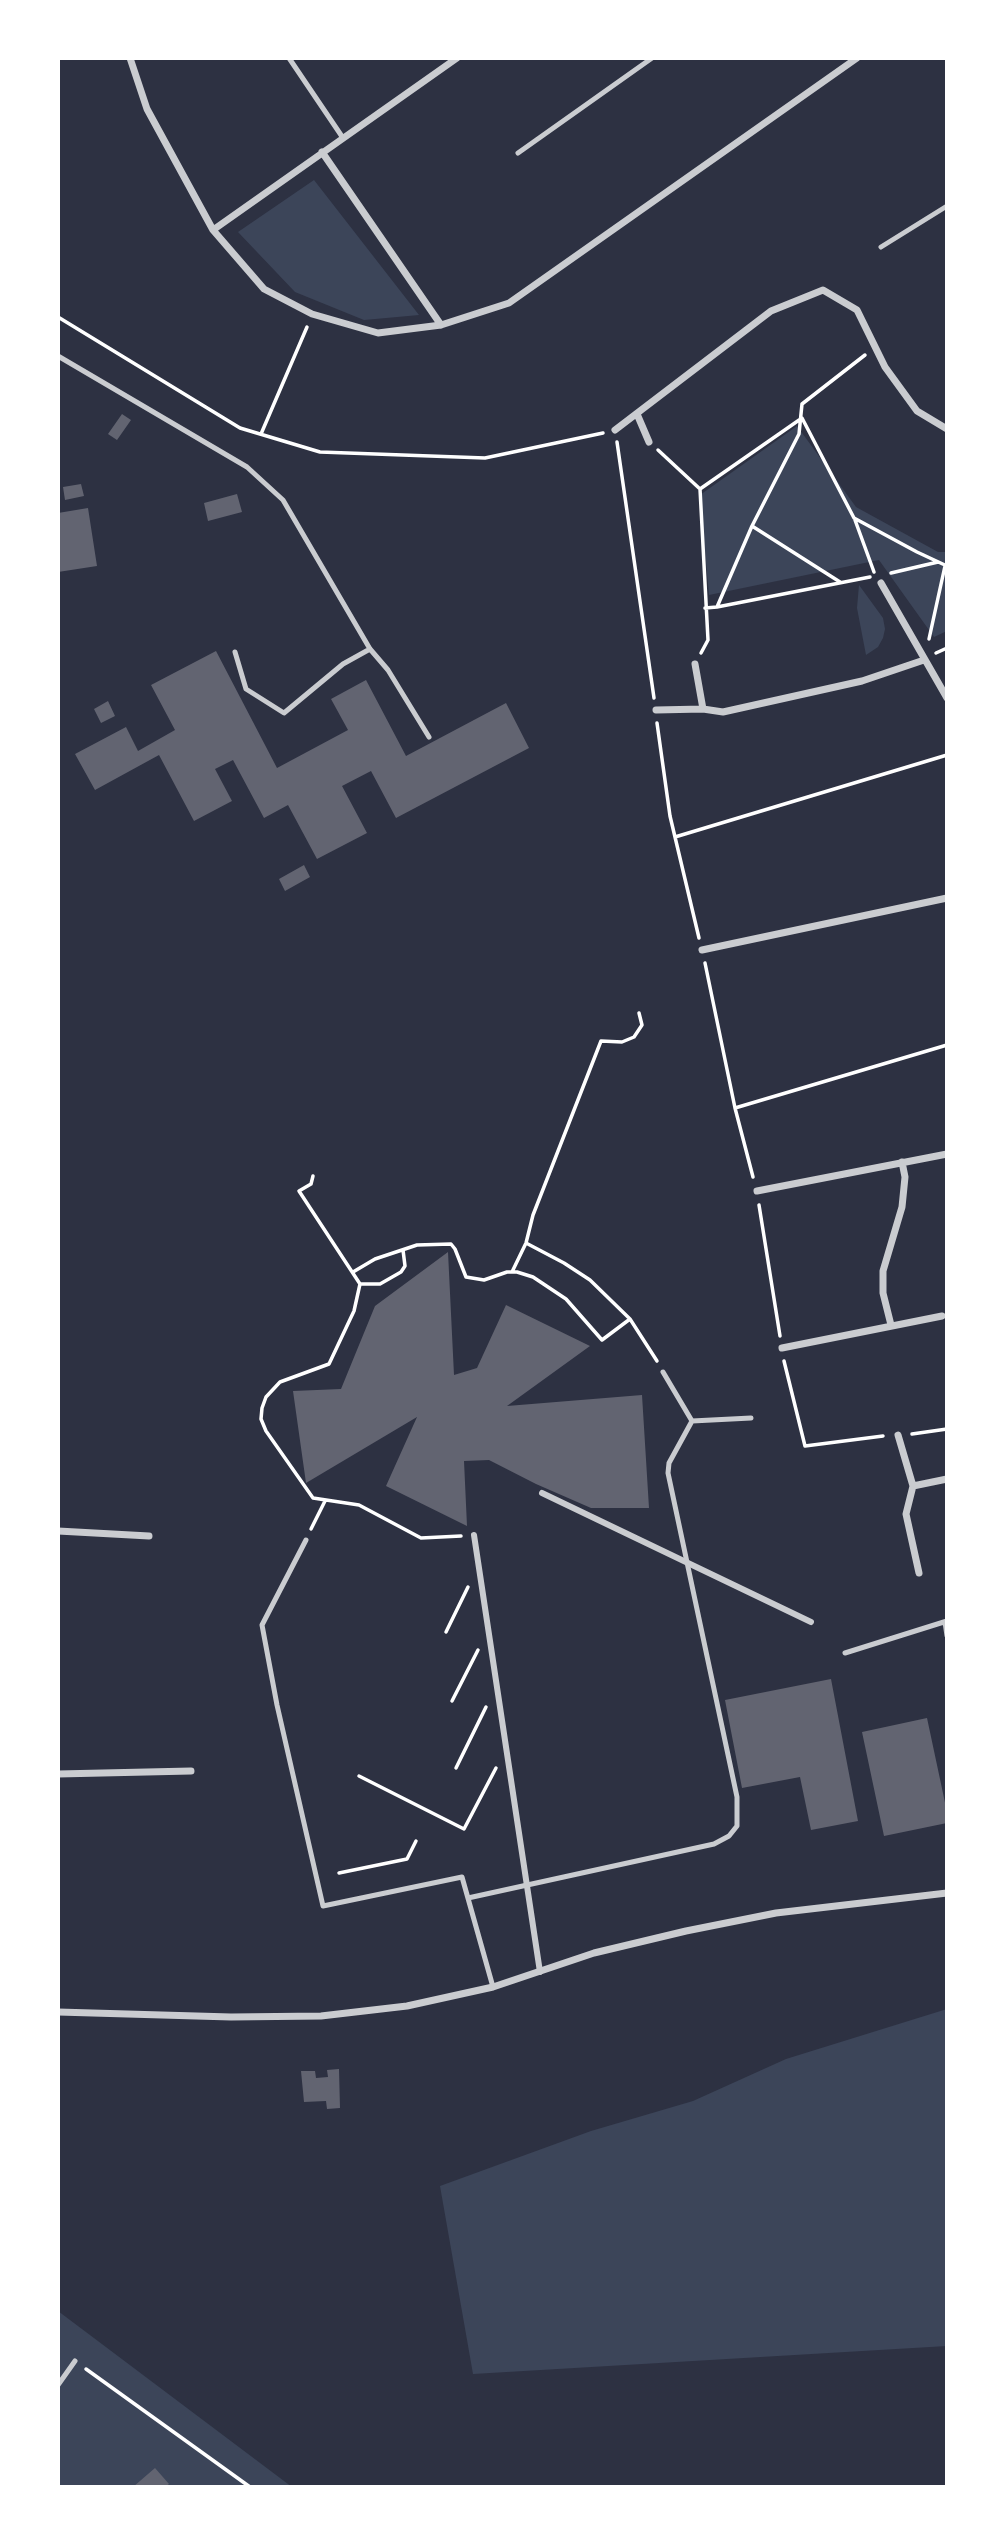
<!DOCTYPE html>
<html>
<head>
<meta charset="utf-8">
<style>
  body { margin:0 }
  #map { position:relative; width:1005px; height:2545px; overflow:hidden; background:#2d3142; font-family:"Playfair Display",serif }
  canvas { display:block }
  .frame { position:absolute; inset:0; border:60px solid #fff; pointer-events:none }
</style>
</head>
<body>
<div id="map">
<canvas width="1005" height="2545"></canvas>
<div class="frame"></div>
</div>
<script>
const context = document.querySelector('canvas').getContext('2d');
context.lineJoin = 'round';
function paint(path, color) {
  context.fillStyle = color;
  context.fill(path, 'evenodd');
}
function toPath(rows) {
  const path = new Path2D();
  for (const r of rows) {
    path.moveTo(r[0], r[1]);
    for (let i = 2; i < r.length; i += 2) path.lineTo(r[i], r[i + 1]);
  }
  return path;
}
function trace(path, color, width, dash) {
  context.strokeStyle = color;
  context.lineWidth = width;
  context.lineCap = dash ? 'butt' : 'round';
  context.setLineDash(dash || []);
  context.stroke(path);
}
paint(toPath([
  [314,180,419,315,364,320,295,292,238,232],
  [797,426,856,507,938,552,947,552,947,631,934,637,879,560,709,595,700,495],
  [859,585,883,618,885,629,883,638,878,647,866,655,857,608],
  [947,2009,947,2346,473,2374,440,2186,591,2131,693,2101,786,2059],
  [58,2311,292,2487,58,2487]
]), '#3c4559');
paint(toPath([
  [122,414,131,420,117,440,108,434],
  [81,484,84,496,65,500,63,487],
  [237,494,242,512,208,521,204,503],
  [88,508,97,566,58,572,58,513],
  [216,651,277,768,348,730,331,699,366,680,406,756,506,703,529,748,396,818,371,771,342,786,367,833,317,859,288,805,264,818,233,760,215,769,232,801,194,821,159,755,95,790,75,754,126,727,138,751,175,730,151,685],
  [108,701,115,716,101,723,94,709],
  [304,865,310,877,285,891,279,879],
  [448,1252,454,1375,477,1368,506,1305,590,1346,507,1406,642,1395,649,1508,591,1508,536,1484,489,1460,464,1461,467,1526,386,1486,417,1417,306,1483,293,1391,341,1389,375,1306],
  [831,1679,858,1821,811,1830,800,1777,742,1788,725,1700],
  [927,1718,947,1812,947,1823,884,1836,862,1732],
  [339,2069,340,2108,327,2109,326,2101,304,2102,301,2071,315,2071,316,2078,328,2077,327,2070],
  [155,2468,169,2484,165,2487,133,2487]
]), '#626471');
trace(toPath([
  [58,317,240,428,320,452,485,458,603,433],
  [261,434,307,327],
  [617,442,654,698],
  [658,450,700,489,708,640,701,653],
  [700,489,802,418,854,518,917,552,947,566],
  [855,520,874,572],
  [752,526,840,582],
  [891,573,938,562],
  [717,607,870,577],
  [705,608,717,607,752,526,799,434,802,404,865,355],
  [929,639,945,566],
  [936,653,947,648],
  [657,723,670,816,699,938],
  [675,837,947,755],
  [705,963,735,1108,753,1177],
  [735,1108,947,1045],
  [313,1176,311,1184,299,1191,360,1284,354,1311,329,1364,280,1382,266,1397,262,1408,261,1419,266,1431,313,1498,359,1505,421,1538,461,1536],
  [759,1205,780,1336],
  [526,1243,564,1263,590,1280,630,1319,657,1361],
  [353,1272,375,1259,417,1245,451,1244,455,1249,466,1277,484,1280,507,1272,517,1272,533,1277,566,1299,602,1340,630,1319],
  [512,1272,526,1243,533,1215,601,1041,622,1042,634,1037,642,1025,639,1013],
  [360,1284,380,1284,401,1272,405,1266,403,1250],
  [784,1361,805,1446,883,1436],
  [912,1434,947,1429],
  [311,1529,325,1501],
  [446,1632,468,1587],
  [452,1701,478,1650],
  [456,1768,486,1707],
  [359,1776,464,1829,496,1768],
  [339,1873,407,1859,416,1841],
  [86,2369,250,2487]
]), '#fff', 3.5);
trace(toPath([
  [289,58,343,138],
  [518,153,652,58],
  [881,247,947,206],
  [58,356,247,467,283,500,370,649,388,670,429,737],
  [235,652,246,689,284,713,343,664,370,649],
  [692,1421,751,1418],
  [306,1540,262,1625,277,1705,323,1906,462,1877,493,1987],
  [945,1622,947,1636],
  [845,1653,947,1621],
  [468,1898,714,1844,729,1836,737,1826,737,1797,668,1473,669,1463,692,1421,663,1372],
  [58,2385,75,2361]
]), '#caccd0', 5);
trace(toPath([
  [542,1493,811,1622],
  [474,1535,540,1972]
]), '#caccd0', 6);
trace(toPath([
  [130,58,147,109,213,230,264,289,312,314,378,333,441,325,509,303,857,58],
  [322,152,441,325],
  [213,230,457,58],
  [637,414,649,442],
  [615,430,771,311,823,290,857,310,885,367,917,411,947,429],
  [881,583,947,698],
  [695,664,703,709,723,712,862,681,924,660],
  [656,710,703,709],
  [702,950,947,898],
  [757,1191,947,1154],
  [891,1325,883,1293,883,1271,902,1207,905,1177,902,1162],
  [782,1348,942,1316],
  [898,1435,913,1486],
  [58,1531,149,1536],
  [919,1573,906,1514,913,1486,947,1479],
  [58,1774,191,1771],
  [58,2012,231,2017,321,2016,407,2006,493,1987,594,1953,686,1931,776,1913,947,1893]
]), '#caccd0', 7);
</script>
</body>
</html>
